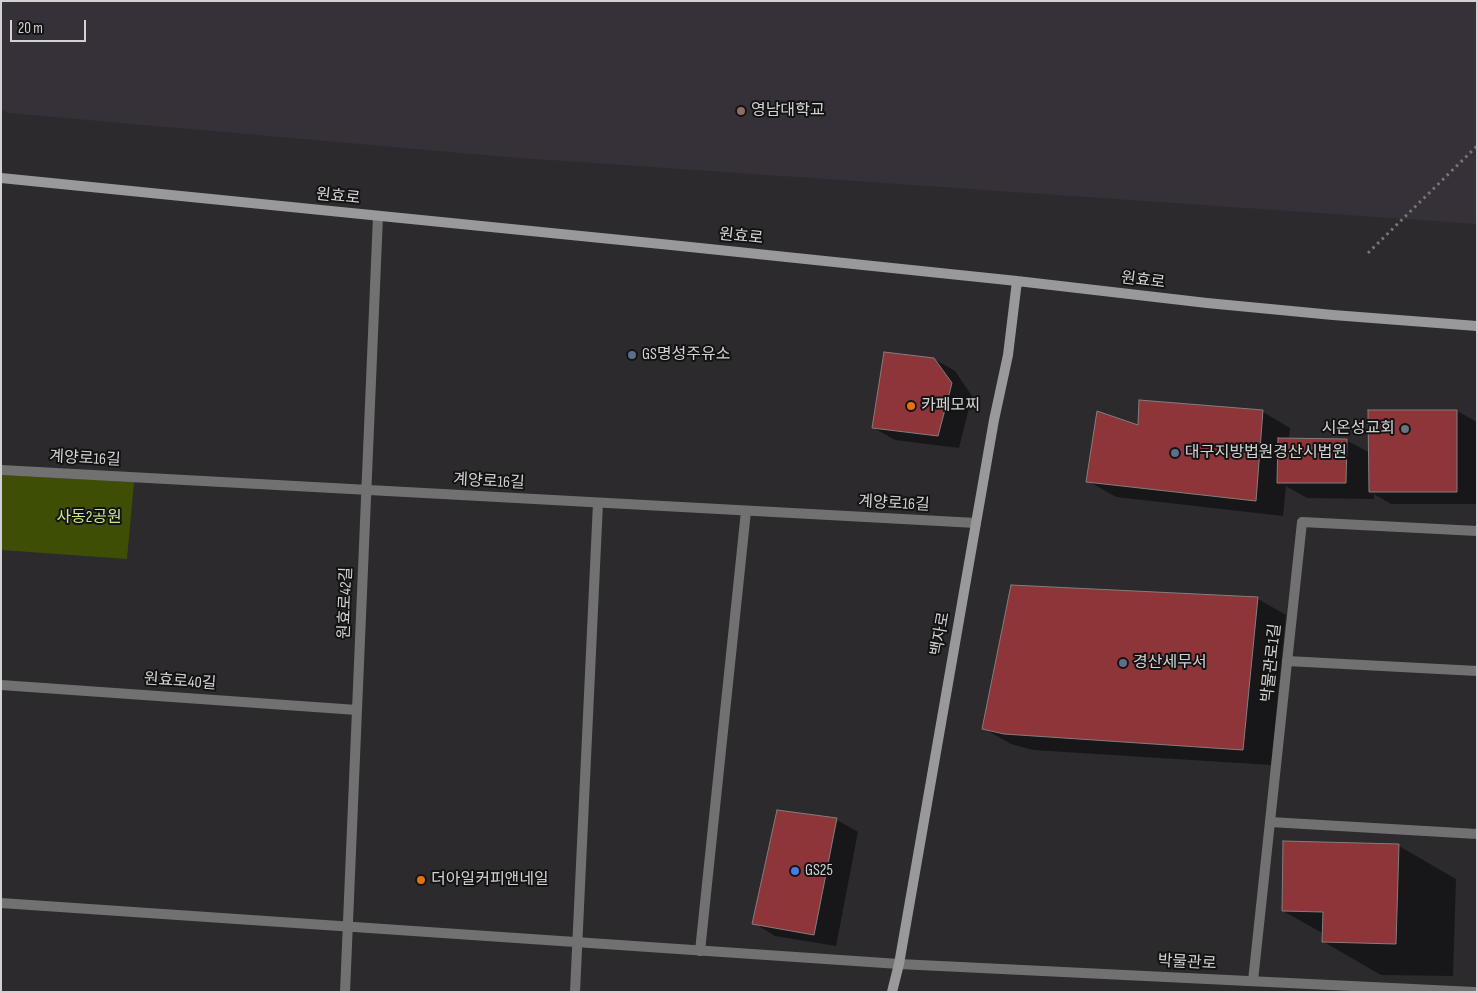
<!DOCTYPE html>
<html>
<head>
<meta charset="utf-8">
<style>
  body { margin:0 }
  #map { position:relative; width:1478px; height:993px; overflow:hidden; background:#2c2a2d; font-family:"Sofia Sans Condensed",sans-serif }
  canvas { display:block }
  .frame { position:absolute; inset:0; border:2px solid #d3d1d3; pointer-events:none }
  .scale { position:absolute; left:10px; top:20px; width:76px; height:22px; box-sizing:border-box; border:2px solid #d3d1d3; border-top:0; padding-left:6px; font-size:15px; line-height:18px; white-space:nowrap; color:#d3d1d3; -webkit-text-stroke:4px #141314; paint-order:stroke }
</style>
</head>
<body>
<div id="map">
<canvas width="1478" height="993"></canvas>
<div class="frame"></div>
<div class="scale">20 m</div>
</div>
<script>
const context = document.querySelector('canvas').getContext('2d');
context.lineJoin = 'round';
function paint(path, color) {
  context.fillStyle = color;
  context.fill(path, 'evenodd');
}
function toPath(rows) {
  const path = new Path2D();
  for (const r of rows) {
    path.moveTo(r[0], r[1]);
    for (let i = 2; i < r.length; i += 2) path.lineTo(r[i], r[i + 1]);
  }
  return path;
}
function trace(path, color, width, dash) {
  context.strokeStyle = color;
  context.lineWidth = width;
  context.lineCap = dash ? 'butt' : 'round';
  context.setLineDash(dash || []);
  context.stroke(path);
}
function drawText(font, color, halo, rows, align = 'center') {
  context.font = font + ' "Sofia Sans Condensed","Noto Sans KR",sans-serif';
  context.lineWidth = 4;
  context.setLineDash([]);
  context.textBaseline = 'middle';
  context.strokeStyle = halo;
  context.fillStyle = color;
  for (const [text, x, y, turn = 0] of rows) {
    context.save();
    context.translate(x, y);
    context.rotate((+turn || 0) * Math.PI / 180);
    context.textAlign = isNaN(turn) ? turn : align;
    if (halo) context.strokeText(text, 0, 0);
    context.fillText(text, 0, 0);
    context.restore();
  }
}
paint(toPath([
  [1,1,1477,1,1477,224,506,157,8,113,1,109]
]), '#363038');
paint(toPath([
  [1,475,134,482,127,559,1,550]
]), '#3e4e05');
paint(toPath([
  [934,359,955,371,972,396,959,448,895,440,874,428],
  [1370,411,1457,411,1477,422,1477,504,1391,504,1374,494,1374,499,1307,498,1286,486,1283,516,1116,497,1088,481,1139,427,1263,412,1290,428,1289,439,1346,440,1370,453],
  [1012,586,1258,599,1286,615,1271,765,1033,750,1011,744,983,728],
  [778,812,837,820,858,832,836,946,775,936,754,923],
  [1399,846,1456,879,1453,976,1381,975,1324,942,1324,934,1283,911]
]), '#0007');
const building = toPath([
  [884,352,934,358,952,383,938,436,872,428,884,352],
  [1139,400,1263,410,1256,501,1086,482,1097,411,1138,425,1139,400],
  [1368,410,1457,410,1457,492,1369,492,1368,410],
  [1278,438,1347,439,1346,483,1277,483,1278,438],
  [1011,585,1258,597,1243,750,1004,734,982,729,1011,585],
  [777,810,837,818,814,935,752,924,777,810],
  [1283,841,1399,844,1396,944,1322,942,1323,912,1282,911,1283,841]
]);
paint(building, '#8d3538');
trace(building, '#837e7e', 1);
trace(toPath([
  [1368,253,1477,146]
]), '#777578', 3, [2.5, 4]);
trace(toPath([
  [1287,661,1477,671],
  [1270,822,1477,834],
  [700,951,746,511]
]), '#717172', 10);
trace(toPath([
  [1,470,976,523],
  [1,685,357,710],
  [1,903,899,964,1474,992],
  [1253,981,1302,522,1477,531],
  [345,992,378,216],
  [575,992,598,503]
]), '#717172', 10);
trace(toPath([
  [1,178,671,245,1017,281,1207,303,1333,315,1477,326],
  [892,992,899,964,994,420,1008,355,1017,281]
]), '#99989b', 10);
for (const [x, y, r, color] of [
  [741,111,5,"#8d6e63"],
  [632,355,5,"#5c6f8a"],
  [911,406,5,"#e8710a"],
  [1405,429,5,"#6b7280"],
  [1175,453,5,"#5c6f8a"],
  [1123,663,5,"#5c6f8a"],
  [795,871,5,"#3f7fe0"],
  [421,880,5,"#e8710a"]
]) {
  const dot = new Path2D();
  dot.arc(x, y, r, 0, 2 * Math.PI);
  context.fillStyle = color;
  context.fill(dot);
  trace(dot, '#141314', 2);
}
drawText('16px', '#d3d1d3', '#141314', [
  ["영남대학교",751,111],
  ["GS명성주유소",642,355],
  ["카페모찌",921,406],
  ["시온성교회",1395,429,"right"],
  ["대구지방법원경산시법원",1185,453],
  ["경산세무서",1133,663],
  ["GS25",805,871],
  ["더아일커피앤네일",431,880]
], 'left');
drawText('16px', '#d3d1d3', '#141314', [
  ["원효로",338,197,6],
  ["원효로",741,237,6],
  ["원효로",1143,281,7],
  ["계양로16길",85,459,3],
  ["계양로16길",489,482,3],
  ["계양로16길",894,504,3],
  ["원효로42길",346,603,-88],
  ["백자로",941,634,-80],
  ["박물관로1길",1272,663,-84],
  ["원효로40길",180,682,4],
  ["박물관로",1187,963,3]
]);
drawText('16px', '#caec77', '#141314', [
  ["사동2공원",89,518]
]);
</script>
</body>
</html>
